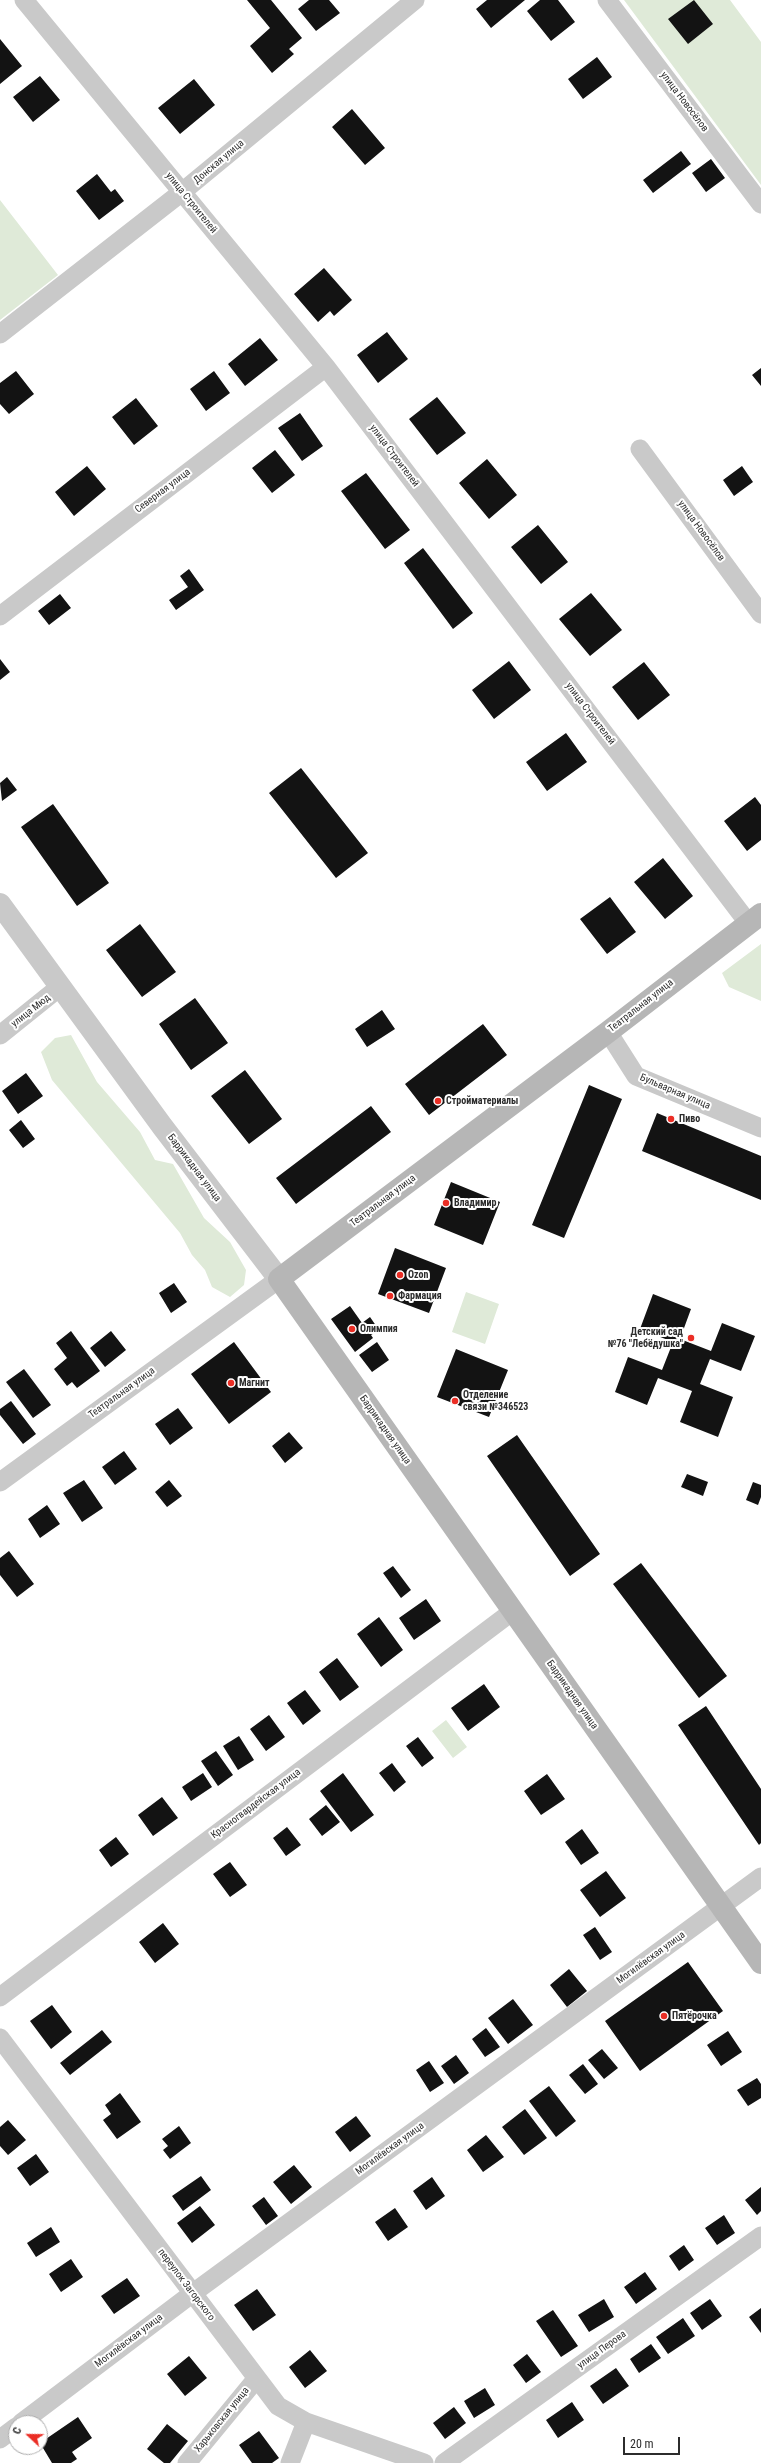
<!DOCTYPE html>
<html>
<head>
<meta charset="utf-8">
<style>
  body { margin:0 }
  #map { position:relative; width:761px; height:2463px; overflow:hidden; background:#fff; font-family:"Roboto Condensed",sans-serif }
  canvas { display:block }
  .north { position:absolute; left:8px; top:2415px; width:40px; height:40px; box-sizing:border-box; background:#fff; border:1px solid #ababab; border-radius:50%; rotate:292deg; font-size:11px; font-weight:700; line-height:16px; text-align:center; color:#2c2c2c }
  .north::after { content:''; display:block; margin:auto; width:14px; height:18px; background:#eb2e25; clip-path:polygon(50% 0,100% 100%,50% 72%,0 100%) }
  .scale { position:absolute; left:623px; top:2437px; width:57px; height:18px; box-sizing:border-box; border:2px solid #2c2c2c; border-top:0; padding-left:5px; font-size:12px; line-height:14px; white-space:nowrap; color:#2c2c2c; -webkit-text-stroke:3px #fff; paint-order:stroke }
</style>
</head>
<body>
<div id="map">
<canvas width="761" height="2463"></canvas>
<div class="north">С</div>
<div class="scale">20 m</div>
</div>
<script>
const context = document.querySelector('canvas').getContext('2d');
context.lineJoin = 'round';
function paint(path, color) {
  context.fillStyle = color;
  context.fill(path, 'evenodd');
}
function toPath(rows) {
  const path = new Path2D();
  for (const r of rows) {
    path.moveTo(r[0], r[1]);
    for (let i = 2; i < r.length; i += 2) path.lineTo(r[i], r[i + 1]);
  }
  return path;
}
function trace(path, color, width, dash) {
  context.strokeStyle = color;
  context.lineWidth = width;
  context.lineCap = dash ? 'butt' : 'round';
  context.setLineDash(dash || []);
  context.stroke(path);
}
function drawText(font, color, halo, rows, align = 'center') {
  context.font = font + ' "Roboto Condensed",sans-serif';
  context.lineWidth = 4;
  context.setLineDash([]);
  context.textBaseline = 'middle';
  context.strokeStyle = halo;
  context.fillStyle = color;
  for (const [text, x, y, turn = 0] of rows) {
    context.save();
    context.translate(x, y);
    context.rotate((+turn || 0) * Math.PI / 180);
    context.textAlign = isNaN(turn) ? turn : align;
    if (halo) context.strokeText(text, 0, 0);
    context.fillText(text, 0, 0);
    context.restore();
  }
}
paint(toPath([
  [624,0,730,0,761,42,761,185],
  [0,200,58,275,0,320],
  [761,944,761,1001,729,987,722,973],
  [71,1035,97,1082,140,1132,155,1160,173,1164,204,1218,230,1242,246,1270,244,1285,230,1297,212,1287,205,1270,192,1255,180,1233,52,1080,41,1052,55,1038],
  [466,1292,499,1304,485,1344,452,1332],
  [446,1720,467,1747,453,1758,432,1731]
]), '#dfead8');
paint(toPath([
  [247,0,271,0,302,38,289,49,294,54,272,73,250,46,270,28],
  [309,0,329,0,340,13,316,31,298,9],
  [487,0,525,0,491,28,476,9],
  [540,0,558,0,575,22,551,41,527,11],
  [694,0,713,24,688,44,668,19],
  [0,39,22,66,0,84],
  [597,57,612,77,583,99,568,79],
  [40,76,60,100,33,122,13,97],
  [194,79,215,105,180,134,158,108],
  [352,109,385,148,365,165,332,127],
  [681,151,691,164,653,193,643,180],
  [711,159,725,178,706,192,692,173],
  [97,174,111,192,115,189,124,201,99,220,76,191],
  [324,268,352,300,334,316,330,311,318,322,294,294],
  [387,332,408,359,378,383,357,355],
  [260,338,278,360,245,386,228,364],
  [761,368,761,386,752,375],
  [16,371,34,394,9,414,0,404,0,383],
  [214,371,230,393,206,411,190,389],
  [437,397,466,433,437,455,409,419],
  [136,398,158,426,134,445,112,417],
  [300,413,323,446,302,461,278,428],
  [275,450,295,475,272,493,252,468],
  [487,459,517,495,489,519,459,483],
  [87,466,106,489,74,516,55,492],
  [742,466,753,482,734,496,723,480],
  [366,473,410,530,385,549,341,491],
  [538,525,568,562,541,584,511,547],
  [423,548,473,613,453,629,404,563],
  [189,569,204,590,176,610,169,600,188,587,180,576],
  [591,593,622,630,590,656,559,619],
  [60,594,71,608,49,625,38,611],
  [0,659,10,672,0,680],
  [509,661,531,690,494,719,472,690],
  [644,662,670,695,638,720,612,687],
  [566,733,587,762,547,791,526,762],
  [301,768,368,853,336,878,269,793],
  [7,777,17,790,2,801,0,783],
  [755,797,761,805,761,840,747,851,724,821],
  [53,804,109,883,77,906,21,827],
  [663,858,693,896,665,919,634,882],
  [610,897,636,932,607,954,580,919],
  [140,924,176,972,142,997,106,950],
  [195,998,228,1043,191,1070,159,1024],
  [382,1010,395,1029,367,1047,355,1029],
  [483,1024,507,1055,429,1115,405,1084],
  [245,1070,282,1119,249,1144,211,1096],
  [26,1073,43,1096,18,1114,2,1091],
  [589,1085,622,1099,564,1238,532,1225],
  [371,1106,391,1132,296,1204,276,1178],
  [657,1113,761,1156,761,1200,642,1151],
  [21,1120,35,1139,23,1148,9,1130],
  [451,1182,500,1202,483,1245,434,1225],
  [395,1248,446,1268,429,1313,378,1294],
  [174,1283,187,1302,171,1313,159,1293],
  [653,1294,691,1309,680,1339,711,1351,722,1323,755,1336,741,1371,710,1359,700,1384,733,1397,718,1437,680,1422,692,1391,658,1378,647,1405,615,1392,628,1357,662,1370,673,1342,640,1329],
  [350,1306,362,1323,370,1317,379,1330,371,1335,373,1338,355,1352,331,1319],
  [71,1331,100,1371,77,1388,72,1382,67,1386,54,1369,67,1358,56,1343],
  [111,1331,126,1350,105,1367,90,1348],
  [234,1342,271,1392,229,1424,191,1374],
  [377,1342,389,1360,372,1372,359,1355],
  [456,1349,508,1370,489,1417,437,1397],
  [24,1369,51,1405,33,1418,6,1382],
  [11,1401,36,1434,23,1444,0,1415,0,1409],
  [178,1408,193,1428,170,1445,155,1424],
  [289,1432,303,1448,285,1463,272,1446],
  [517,1435,600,1554,570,1576,487,1456],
  [124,1451,137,1469,115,1485,102,1467],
  [687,1474,708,1482,703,1496,681,1487],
  [84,1480,103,1508,82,1522,63,1493],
  [169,1480,182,1496,167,1507,155,1492],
  [753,1482,761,1485,761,1497,758,1505,746,1500],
  [47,1505,60,1524,40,1538,28,1519],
  [9,1551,34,1584,17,1597,0,1575,0,1558],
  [641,1563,727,1676,699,1698,613,1584],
  [393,1566,411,1590,401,1598,383,1573],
  [426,1599,441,1621,414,1640,399,1618],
  [379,1617,403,1650,381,1667,357,1634],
  [337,1658,359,1687,340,1701,319,1672],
  [484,1684,500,1707,468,1731,451,1708],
  [305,1690,321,1711,303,1725,287,1703],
  [706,1706,761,1789,761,1843,759,1845,678,1725],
  [269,1715,285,1737,266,1751,250,1729],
  [239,1736,254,1760,238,1770,223,1746],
  [418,1737,434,1758,422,1767,406,1746],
  [216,1751,233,1775,218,1786,201,1761],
  [392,1763,406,1782,394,1792,379,1773],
  [203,1773,212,1787,191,1801,182,1787],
  [343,1773,374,1815,351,1832,320,1791],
  [547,1774,565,1799,541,1815,524,1791],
  [162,1797,178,1818,153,1836,138,1815],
  [326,1805,340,1822,322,1836,309,1819],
  [287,1827,301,1845,286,1856,273,1838],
  [582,1829,599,1853,581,1865,565,1842],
  [116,1837,129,1854,111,1867,99,1850],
  [230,1862,247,1885,230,1897,213,1874],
  [606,1871,626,1898,600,1917,580,1890],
  [163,1923,179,1944,155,1963,139,1942],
  [595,1927,612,1952,600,1960,583,1935],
  [688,1962,723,2011,640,2071,605,2021],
  [569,1969,587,1991,567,2007,550,1985],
  [513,1999,533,2025,508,2044,488,2018],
  [52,2005,72,2032,51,2049,30,2021],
  [486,2028,500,2047,485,2057,472,2039],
  [102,2030,112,2042,70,2075,60,2063],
  [728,2031,742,2052,721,2066,707,2045],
  [602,2049,618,2068,604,2079,588,2060],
  [456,2055,469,2073,454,2084,441,2066],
  [429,2061,444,2083,430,2092,416,2070],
  [583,2064,598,2084,585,2094,569,2075],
  [757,2078,761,2084,761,2098,748,2106,737,2090],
  [549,2086,576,2121,556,2137,529,2101],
  [120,2093,141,2122,117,2139,103,2120,111,2114,105,2105],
  [525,2109,547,2138,524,2155,502,2127],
  [356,2116,371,2136,350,2152,335,2132],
  [8,2120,26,2140,8,2155,0,2146,0,2127],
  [179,2126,191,2143,170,2159,163,2150,168,2146,162,2139],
  [486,2135,504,2157,483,2172,467,2150],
  [36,2154,49,2172,30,2186,17,2168],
  [294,2165,312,2187,291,2204,273,2182],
  [201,2176,211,2190,183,2211,172,2196],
  [432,2177,445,2196,426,2210,413,2191],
  [761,2187,761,2211,757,2215,745,2200],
  [264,2197,278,2216,266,2225,252,2206],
  [200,2206,215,2225,192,2243,177,2223],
  [395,2208,408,2227,388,2241,375,2222],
  [724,2215,735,2233,717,2245,705,2228],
  [51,2227,60,2242,36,2257,27,2243],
  [684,2245,694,2260,679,2271,669,2256],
  [71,2259,83,2277,61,2292,49,2274],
  [645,2272,657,2289,636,2304,624,2287],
  [127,2278,140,2296,114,2314,101,2296],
  [257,2289,276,2315,253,2331,234,2305],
  [604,2299,614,2317,589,2332,578,2315],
  [710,2299,722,2316,702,2330,690,2313],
  [761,2308,761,2333,749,2317],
  [553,2310,578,2346,561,2357,536,2321],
  [683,2318,695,2336,668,2354,656,2337],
  [651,2344,661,2358,639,2373,630,2359],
  [310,2350,327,2371,305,2388,289,2367],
  [527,2354,541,2372,526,2383,513,2365],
  [189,2356,207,2378,185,2396,167,2374],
  [616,2368,629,2386,603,2404,590,2386],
  [485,2388,495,2405,474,2418,464,2401],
  [572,2402,584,2420,558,2438,546,2420],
  [454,2407,466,2423,445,2439,433,2423],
  [78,2417,92,2438,72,2452,77,2459,71,2463,52,2463,40,2443],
  [167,2424,188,2441,170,2463,164,2463,147,2449],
  [259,2431,279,2458,272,2463,252,2463,239,2445]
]), '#131313');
trace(toPath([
  [24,0,326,367,749,924],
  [607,0,761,204],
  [0,334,182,192,415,0],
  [640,449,761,614],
  [0,616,326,367],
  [608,1032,636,1076,761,1128],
  [0,1035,61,986],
  [0,1482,279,1279],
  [0,1997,513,1611],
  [0,2038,278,2406,306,2422,424,2463],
  [21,2423,193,2293,761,1877],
  [0,2439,16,2427],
  [187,2463,257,2378],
  [290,2463,306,2422],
  [444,2463,761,2236]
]), '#c9c9c9', 19);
trace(toPath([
  [0,904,162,1126,279,1279]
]), '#c9c9c9', 22);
trace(toPath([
  [761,914,608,1032,279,1279,761,1963]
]), '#b6b6b6', 22);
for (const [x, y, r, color] of [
  [438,1101,4,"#eb2e25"],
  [671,1119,4,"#eb2e25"],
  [446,1203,4,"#eb2e25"],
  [400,1275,4,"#eb2e25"],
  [390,1296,4,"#eb2e25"],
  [352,1329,4,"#eb2e25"],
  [691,1338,4,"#eb2e25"],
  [231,1383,4,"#eb2e25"],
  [455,1401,4,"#eb2e25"],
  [664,2016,4,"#eb2e25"]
]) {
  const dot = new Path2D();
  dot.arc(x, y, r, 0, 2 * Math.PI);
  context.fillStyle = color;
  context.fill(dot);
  trace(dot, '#fff', 1.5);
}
drawText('10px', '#2c2c2c', '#fff', [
  ["улица Новосёлов",684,102,53],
  ["Донская улица",219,162,-40],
  ["улица Строителей",191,203,51],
  ["улица Строителей",394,456,53],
  ["Северная улица",163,491,-37],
  ["улица Новосёлов",701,531,54],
  ["улица Строителей",590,714,53],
  ["Театральная улица",641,1006,-38],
  ["улица Мюд",31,1011,-38],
  ["Бульварная улица",675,1092,23],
  ["Баррикадная улица",194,1168,53],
  ["Театральная улица",383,1201,-37],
  ["Театральная улица",122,1393,-36],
  ["Баррикадная улица",385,1430,55],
  ["Баррикадная улица",572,1695,55],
  ["Красногвардейская улица",256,1804,-37],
  ["Могилёвская улица",651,1958,-36],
  ["Могилёвская улица",390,2149,-36],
  ["переулок Загорского",186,2285,53],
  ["Могилёвская улица",129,2341,-37],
  ["улица Перова",602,2350,-36],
  ["Харьковская улица",222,2420,-51]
]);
drawText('bold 10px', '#2c2c2c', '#fff', [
  ["Стройматериалы",446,1101],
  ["Пиво",679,1119],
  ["Владимир",454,1203],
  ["Ozon",408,1275],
  ["Фармация",398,1296],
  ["Олимпия",360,1329],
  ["Детский сад",683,1332,"right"],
  ["№76 \"Лебёдушка\"",683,1344,"right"],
  ["Магнит",239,1383],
  ["Отделение",463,1395],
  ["связи №346523",463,1407],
  ["Пятёрочка",672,2016]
], 'left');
</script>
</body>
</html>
